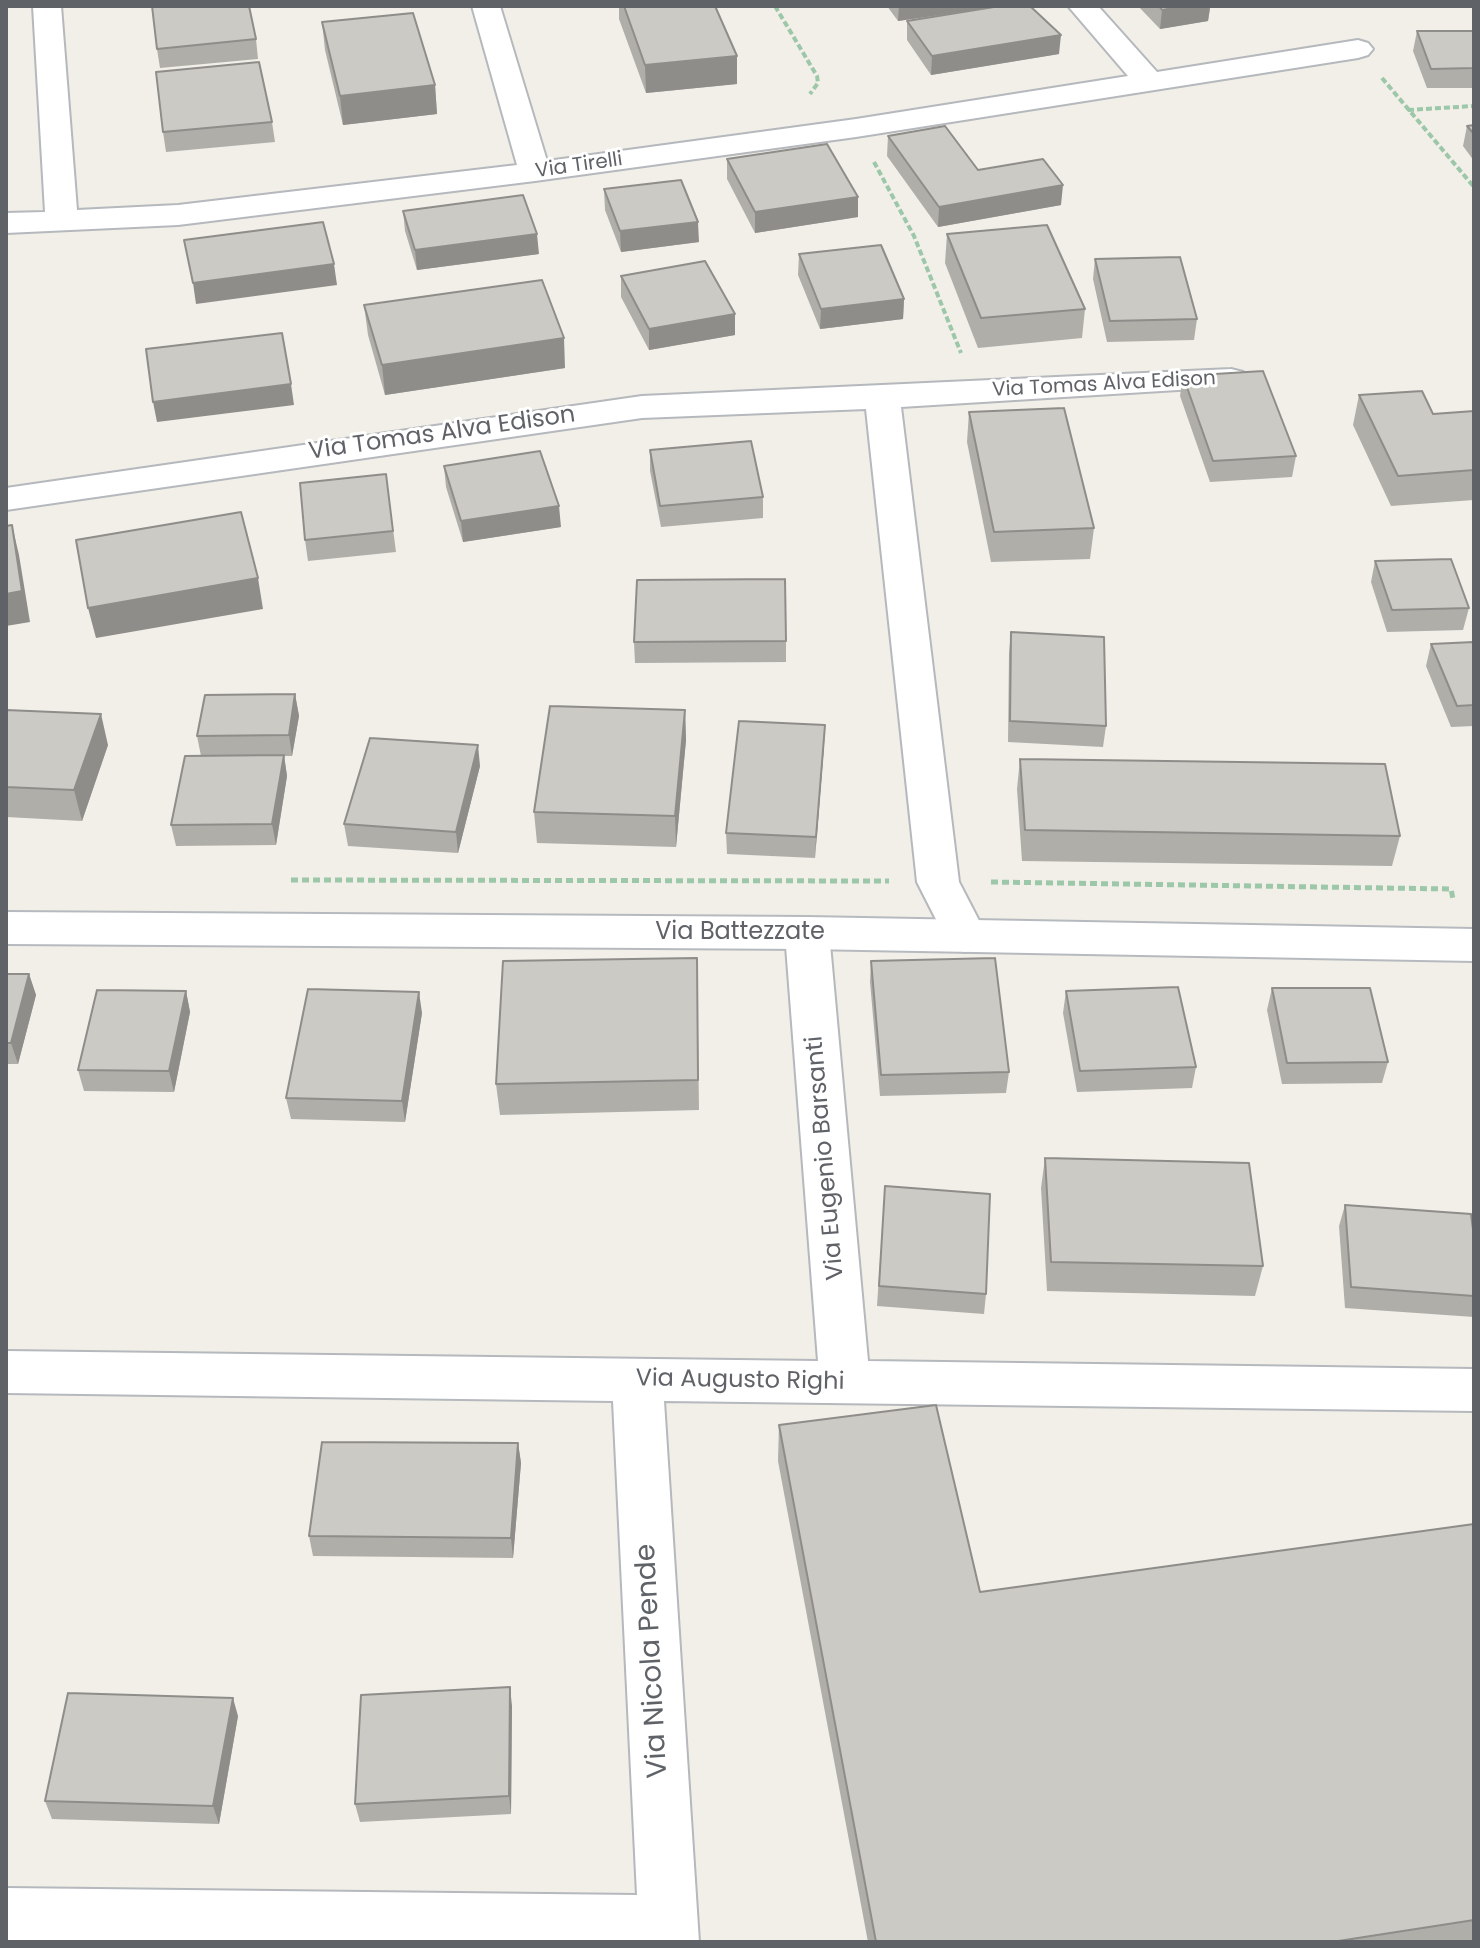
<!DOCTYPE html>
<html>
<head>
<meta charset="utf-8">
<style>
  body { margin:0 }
  #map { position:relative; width:1480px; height:1948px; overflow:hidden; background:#f1efe8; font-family:Poppins,sans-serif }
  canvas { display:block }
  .frame { position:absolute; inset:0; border:8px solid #5f6368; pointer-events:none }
</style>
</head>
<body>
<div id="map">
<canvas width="1480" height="1948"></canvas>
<div class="frame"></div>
</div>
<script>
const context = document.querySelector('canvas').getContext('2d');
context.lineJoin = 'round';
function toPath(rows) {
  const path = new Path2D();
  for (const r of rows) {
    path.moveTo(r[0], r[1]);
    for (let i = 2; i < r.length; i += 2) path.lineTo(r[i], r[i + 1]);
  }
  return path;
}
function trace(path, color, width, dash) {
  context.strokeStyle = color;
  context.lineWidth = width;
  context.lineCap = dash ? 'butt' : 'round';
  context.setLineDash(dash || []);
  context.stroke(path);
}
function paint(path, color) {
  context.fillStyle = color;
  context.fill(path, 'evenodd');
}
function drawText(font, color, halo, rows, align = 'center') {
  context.font = font + ' Poppins,sans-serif';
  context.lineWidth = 6;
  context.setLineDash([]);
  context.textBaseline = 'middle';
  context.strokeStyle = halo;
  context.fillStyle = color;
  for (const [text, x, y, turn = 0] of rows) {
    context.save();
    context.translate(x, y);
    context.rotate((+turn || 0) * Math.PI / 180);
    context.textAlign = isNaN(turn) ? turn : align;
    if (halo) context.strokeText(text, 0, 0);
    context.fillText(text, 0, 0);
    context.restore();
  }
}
const street = toPath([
  [33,6,61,6,77,210,178,205,517,165,472,6,500,6,547,161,856,119,1128,76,1068,6,1098,6,1157,72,1358,40,1368,43,1373,49,1368,55,1358,58,856,137,535,181,178,225,6,233,6,213,45,212,33,6],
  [1231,369,1243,372,1248,379,1243,386,901,407,959,882,987,936,980,947,965,952,950,947,917,882,866,409,642,418,6,510,6,488,642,396,1231,369],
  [807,917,822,922,829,933,868,1361,1474,1369,1474,1411,664,1401,699,1942,6,1942,6,1888,637,1895,613,1401,6,1393,6,1351,818,1361,785,933,792,922,807,917]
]);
const secondary = toPath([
  [6,912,807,917,1474,929,1474,961,807,949,6,944,6,912]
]);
trace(street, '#b5b8bc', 4);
trace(secondary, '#b6babf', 4);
trace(toPath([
  [775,6,817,76,818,83,810,94],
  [1382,78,1474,187],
  [1408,110,1474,106],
  [874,162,914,236,961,353]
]), '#9cc7a9', 4, [6, 3]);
trace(toPath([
  [291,880,889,881],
  [991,882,1451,889,1453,899]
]), '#9cc7a9', 5, [7, 4]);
paint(street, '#fff');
paint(secondary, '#fff');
paint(toPath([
  [619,6,715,6,737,84,646,93,619,19],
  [887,6,982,6,981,9,1059,54,931,75,907,40,907,21,963,12,898,21],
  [1138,6,1221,6,1210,8,1208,21,1160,29],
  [322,22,435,85,437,114,343,125,325,50],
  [1417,31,1474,31,1474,88,1427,88,1413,51],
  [256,39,258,59,160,68,157,49],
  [272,122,275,142,166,152,163,132],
  [1474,125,1474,161,1463,146,1467,126],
  [888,136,1061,205,938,227,887,156],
  [727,159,858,217,755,233,727,179],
  [604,189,699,242,621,252,605,210],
  [403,211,539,254,417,270,405,231],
  [947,234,1085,309,1082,338,978,348,945,263],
  [799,254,904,299,903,319,820,329,798,275],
  [1095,259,1197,319,1194,340,1107,342,1093,279],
  [621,276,735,314,735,335,649,350,621,297],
  [364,305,565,368,385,395,368,335],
  [1183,376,1296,456,1292,477,1210,482,1180,396],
  [1359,395,1433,414,1474,411,1474,500,1391,506,1353,425],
  [969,412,1094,528,1090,559,991,562,967,442],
  [650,450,763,497,763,518,661,527,650,471],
  [444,466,561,527,463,542,446,487],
  [386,474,396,552,308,561,305,540],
  [1375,561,1469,608,1463,630,1387,632,1371,582],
  [1011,632,1106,726,1103,747,1008,742,1009,653],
  [786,641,786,662,635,663,634,642],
  [1474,642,1474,726,1451,727,1426,666,1431,644],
  [295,694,299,716,292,756,284,756,287,776,276,845,176,846,171,825,201,756,197,736],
  [6,710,108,745,82,821,6,817],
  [685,710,686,740,676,847,537,843,534,812],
  [824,746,815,858,727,854,726,833],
  [1020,759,1400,836,1392,866,1022,861,1017,789],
  [480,766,458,853,348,846,344,824],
  [697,958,699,1110,500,1115,496,1084],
  [871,961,1009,1072,1006,1093,880,1096,870,982],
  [6,974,29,974,36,995,18,1064,6,1064],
  [1272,988,1388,1062,1382,1083,1282,1084,1267,1010],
  [186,991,190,1012,174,1092,84,1091,78,1070],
  [1066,991,1196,1067,1192,1088,1077,1092,1063,1013],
  [422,1013,405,1122,291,1119,286,1098],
  [1045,1158,1263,1266,1255,1296,1047,1291,1041,1188],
  [885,1186,986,1294,984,1314,877,1306],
  [1345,1205,1474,1237,1474,1317,1345,1308,1339,1226],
  [779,1425,980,1592,1474,1524,1474,1942,868,1942,778,1461],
  [518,1443,521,1463,513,1558,313,1556,309,1536],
  [512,1706,511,1814,360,1822,355,1804],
  [238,1716,219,1824,52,1819,45,1801]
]), '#afaea9');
paint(toPath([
  [899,6,982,6,981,9,898,21],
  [1184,6,1221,6,1210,8,1208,21,1160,29,1162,10],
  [1061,35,1059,54,931,75,932,56],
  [737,56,737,84,646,93,645,65],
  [435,85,437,114,343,125,340,96],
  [1063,185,1061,205,938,227,939,207],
  [858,197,858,217,755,233,755,212],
  [698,222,699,242,621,252,620,231],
  [537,234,539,254,417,270,415,250],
  [334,264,337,285,196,304,193,283],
  [904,299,903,319,820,329,821,309],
  [735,314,735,335,649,350,649,329],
  [564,338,565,368,385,395,382,365],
  [291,384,294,405,157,422,153,402],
  [559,506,561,527,463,542,461,521],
  [12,525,19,555,30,622,6,626,6,594],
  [258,578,263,609,96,638,88,608],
  [295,694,299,716,292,756,289,735],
  [685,710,686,740,676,847,675,816],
  [101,714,108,745,82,821,74,790],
  [825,725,824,746,815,858,816,837],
  [478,745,480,766,458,853,456,832],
  [284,755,287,776,276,845,272,824],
  [29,974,36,995,18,1064,11,1043],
  [186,991,190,1012,174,1092,169,1071],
  [419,992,422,1013,405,1122,402,1101],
  [518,1443,521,1463,513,1558,511,1538],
  [510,1687,512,1706,511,1814,509,1796],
  [233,1698,238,1716,219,1824,213,1806]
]), '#8f8d8a');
const building = toPath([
  [152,6,249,6,256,39,157,49,152,6],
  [624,6,715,6,737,56,645,65,624,6],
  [1000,6,1030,6,1061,35,932,56,907,21,1000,6],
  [1159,6,1184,6,1162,10,1159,6],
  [413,13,435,85,340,96,322,22,413,13],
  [1417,31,1474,31,1474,68,1431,69,1417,31],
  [259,62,272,122,163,132,156,72,259,62],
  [1474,125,1474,134,1467,126,1474,125],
  [945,126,978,170,1043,159,1063,185,939,207,888,136,945,126],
  [827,144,858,197,755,212,727,159,827,144],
  [681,180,698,222,620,231,604,189,681,180],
  [523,195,537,234,415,250,403,211,523,195],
  [323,222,334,264,193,283,184,240,323,222],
  [1047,225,1085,309,981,318,947,234,1047,225],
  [881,245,904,299,821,309,799,254,881,245],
  [1180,257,1197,319,1110,321,1095,259,1180,257],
  [705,261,735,314,649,329,621,276,705,261],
  [542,280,564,338,382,365,364,305,542,280],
  [282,333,291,384,153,402,146,349,282,333],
  [1263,371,1296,456,1213,461,1183,376,1263,371],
  [1422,391,1433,414,1474,411,1474,470,1398,476,1359,395,1422,391],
  [1064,408,1094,528,994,532,969,412,1064,408],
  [751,441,763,497,660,506,650,450,751,441],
  [540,451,559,506,461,521,444,466,540,451],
  [386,474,393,531,305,540,300,483,386,474],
  [241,512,258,578,88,608,76,540,241,512],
  [12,525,22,591,6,594,6,526,12,525],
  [1451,559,1469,608,1392,610,1375,561,1451,559],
  [785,579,786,641,634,642,637,580,785,579],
  [1011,632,1104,637,1106,726,1010,721,1011,632],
  [1474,642,1474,705,1457,706,1431,644,1474,642],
  [295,694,289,735,197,736,205,695,295,694],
  [550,706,685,710,675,816,534,812,550,706],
  [6,710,101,714,74,790,6,787,6,710],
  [739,721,825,725,816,837,726,833,739,721],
  [370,738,478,745,456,832,344,824,370,738],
  [284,755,272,824,171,825,185,756,284,755],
  [1020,759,1385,764,1400,836,1025,830,1020,759],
  [697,958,698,1080,496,1084,503,961,697,958],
  [995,958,1009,1072,881,1075,871,961,995,958],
  [6,974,29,974,11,1043,6,1043,6,974],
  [1178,987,1196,1067,1080,1071,1066,991,1178,987],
  [1272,988,1370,988,1388,1062,1287,1063,1272,988],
  [308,989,419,992,402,1101,286,1098,308,989],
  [97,990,186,991,169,1071,78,1070,97,990],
  [1045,1158,1249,1163,1263,1266,1051,1262,1045,1158],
  [885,1186,990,1194,986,1294,879,1286,885,1186],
  [1345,1205,1471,1214,1474,1237,1474,1296,1351,1287,1345,1205],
  [936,1405,980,1592,1474,1524,1474,1920,1332,1942,876,1942,779,1425,936,1405],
  [322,1442,518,1443,511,1538,309,1536,322,1442],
  [510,1687,509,1796,355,1804,361,1695,510,1687],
  [68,1693,233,1698,213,1806,45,1801,68,1693]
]);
paint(building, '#cccac5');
trace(building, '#8f8d8a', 2);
drawText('20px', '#5f6368', '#fff', [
  ["Via Tirelli",579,166,-8],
  ["Via Tomas Alva Edison",1104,385,-3]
]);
drawText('24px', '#5f6368', '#fff', [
  ["Via Tomas Alva Edison",442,434,-8],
  ["Via Battezzate",740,933],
  ["Via Eugenio Barsanti",826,1158,-95],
  ["Via Augusto Righi",740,1381,1]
]);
drawText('28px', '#5f6368', '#fff', [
  ["Via Nicola Pende",653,1661,-93]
]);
</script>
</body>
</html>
